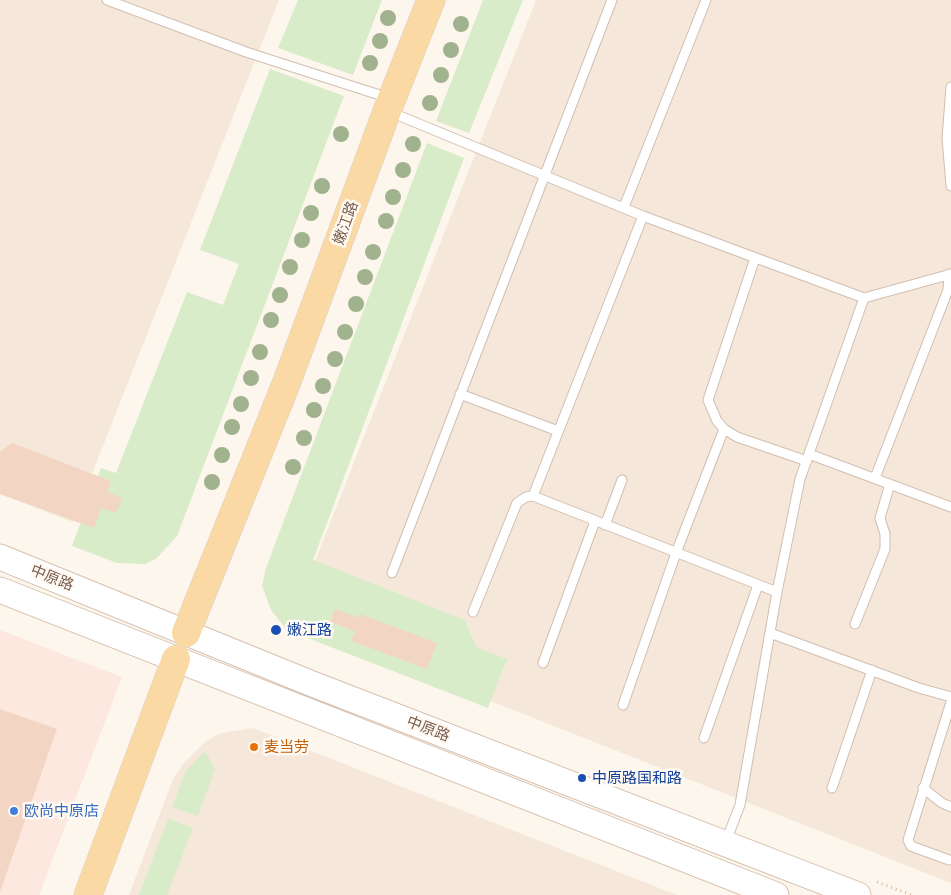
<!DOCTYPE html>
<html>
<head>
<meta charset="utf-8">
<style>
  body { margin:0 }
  canvas { display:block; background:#fdf6ec }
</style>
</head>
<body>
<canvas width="951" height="895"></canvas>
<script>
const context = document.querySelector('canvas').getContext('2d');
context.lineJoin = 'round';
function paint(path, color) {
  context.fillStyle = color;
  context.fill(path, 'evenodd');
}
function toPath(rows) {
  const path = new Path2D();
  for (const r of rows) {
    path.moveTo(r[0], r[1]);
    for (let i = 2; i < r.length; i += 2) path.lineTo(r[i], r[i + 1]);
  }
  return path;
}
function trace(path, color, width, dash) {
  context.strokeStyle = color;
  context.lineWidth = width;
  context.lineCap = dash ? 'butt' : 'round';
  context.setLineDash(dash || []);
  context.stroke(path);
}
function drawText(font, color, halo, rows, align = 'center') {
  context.font = font + ' Mulish,"Noto Sans SC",sans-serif';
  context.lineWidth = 5;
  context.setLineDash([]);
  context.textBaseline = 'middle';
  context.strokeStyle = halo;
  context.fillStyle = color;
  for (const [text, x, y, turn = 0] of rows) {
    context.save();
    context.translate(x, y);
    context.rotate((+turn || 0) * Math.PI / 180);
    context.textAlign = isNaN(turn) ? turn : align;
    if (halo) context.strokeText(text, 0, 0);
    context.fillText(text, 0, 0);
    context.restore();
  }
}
paint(toPath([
  [0,0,279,0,73,522,0,494],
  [536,0,951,0,951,883,291,622],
  [253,728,677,895,129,895,173,779,183,764,206,741,221,733]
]), '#f5e8da');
paint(toPath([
  [0,630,122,677,39,895,0,895]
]), '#fde8e0');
paint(toPath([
  [298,0,382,0,353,75,278,48],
  [483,0,523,0,469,133,436,121],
  [270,69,344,96,177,536,157,558,145,564,117,563,72,546,101,468,116,473,187,292,223,305,239,264,200,250],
  [427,143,464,158,313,560,465,620,476,647,507,659,488,708,287,630,271,610,262,586,266,568,284,520],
  [205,751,215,769,198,816,172,807,186,771],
  [168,819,193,828,167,895,139,895]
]), '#d8ecc9');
paint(toPath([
  [12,443,111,481,107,492,122,498,116,513,101,508,94,528,0,494,0,452],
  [335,609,359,618,360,614,437,643,427,669,351,641,355,631,330,622],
  [0,709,57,729,0,892]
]), '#f3d5c3');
const lane = toPath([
  [107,0,246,52,389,98],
  [951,87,947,138,951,186],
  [390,112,643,216,864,298,951,274],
  [624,207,706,0],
  [755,258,708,400,717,421,724,429,737,437,807,461],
  [460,394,558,431],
  [809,454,951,507],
  [875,478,948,290,949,274],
  [533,496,643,216],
  [605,525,622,480],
  [392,573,612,0],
  [473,612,517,503,526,497,533,496,777,592],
  [855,624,885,549,885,534,880,518,890,484],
  [770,633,919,688,951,697],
  [543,663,595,521],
  [623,705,676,553,724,429],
  [704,738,758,585],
  [832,788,872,670],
  [923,788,942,803,951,807],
  [726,841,740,805,777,592,800,479,864,298],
  [949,860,911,846,908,840,951,702]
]);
const secondary = toPath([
  [0,557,310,683,858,895],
  [0,590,776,895]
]);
const primary = toPath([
  [186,633,286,384,387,111,431,0],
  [88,895,176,659]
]);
trace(lane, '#d1beb0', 11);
trace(secondary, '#d6c0b0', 27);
trace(primary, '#dad1cd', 29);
trace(toPath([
  [877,882,912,895]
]), '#d9b8a5', 3, [1, 4]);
trace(lane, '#fff', 9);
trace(secondary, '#fff', 25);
trace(primary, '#fbd9a5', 28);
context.fillStyle = '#a0b28e';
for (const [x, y] of [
  [388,18],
  [461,24],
  [380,41],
  [451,50],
  [370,63],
  [441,75],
  [430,103],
  [341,134],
  [413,144],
  [403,170],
  [322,186],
  [393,197],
  [311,213],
  [386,221],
  [302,240],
  [373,252],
  [290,267],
  [365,277],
  [280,295],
  [356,304],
  [271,320],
  [345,332],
  [260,352],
  [335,359],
  [251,378],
  [323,386],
  [241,404],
  [314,410],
  [232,427],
  [304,438],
  [222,455],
  [293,467],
  [212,482]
]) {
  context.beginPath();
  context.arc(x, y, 8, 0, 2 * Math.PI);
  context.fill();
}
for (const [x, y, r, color] of [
  [276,630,6,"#1a4fb4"],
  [254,747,5,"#e8710a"],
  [582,778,5,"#1a4fb4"],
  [14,811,5,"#3f7fe0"]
]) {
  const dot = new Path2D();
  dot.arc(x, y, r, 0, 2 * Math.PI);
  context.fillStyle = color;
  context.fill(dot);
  trace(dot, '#fffaf3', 2);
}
drawText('15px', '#7a5c4d', '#fffaf3', [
  ["嫩江路",346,223,-70],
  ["中原路",52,578,22],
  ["中原路",428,729,21]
]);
drawText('15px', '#164399', '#fffaf3', [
  ["嫩江路",287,630],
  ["中原路国和路",592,778]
], 'left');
drawText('15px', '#c56008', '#fffaf3', [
  ["麦当劳",264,747]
], 'left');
drawText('15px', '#366cbe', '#fffaf3', [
  ["欧尚中原店",24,811]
], 'left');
</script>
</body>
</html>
